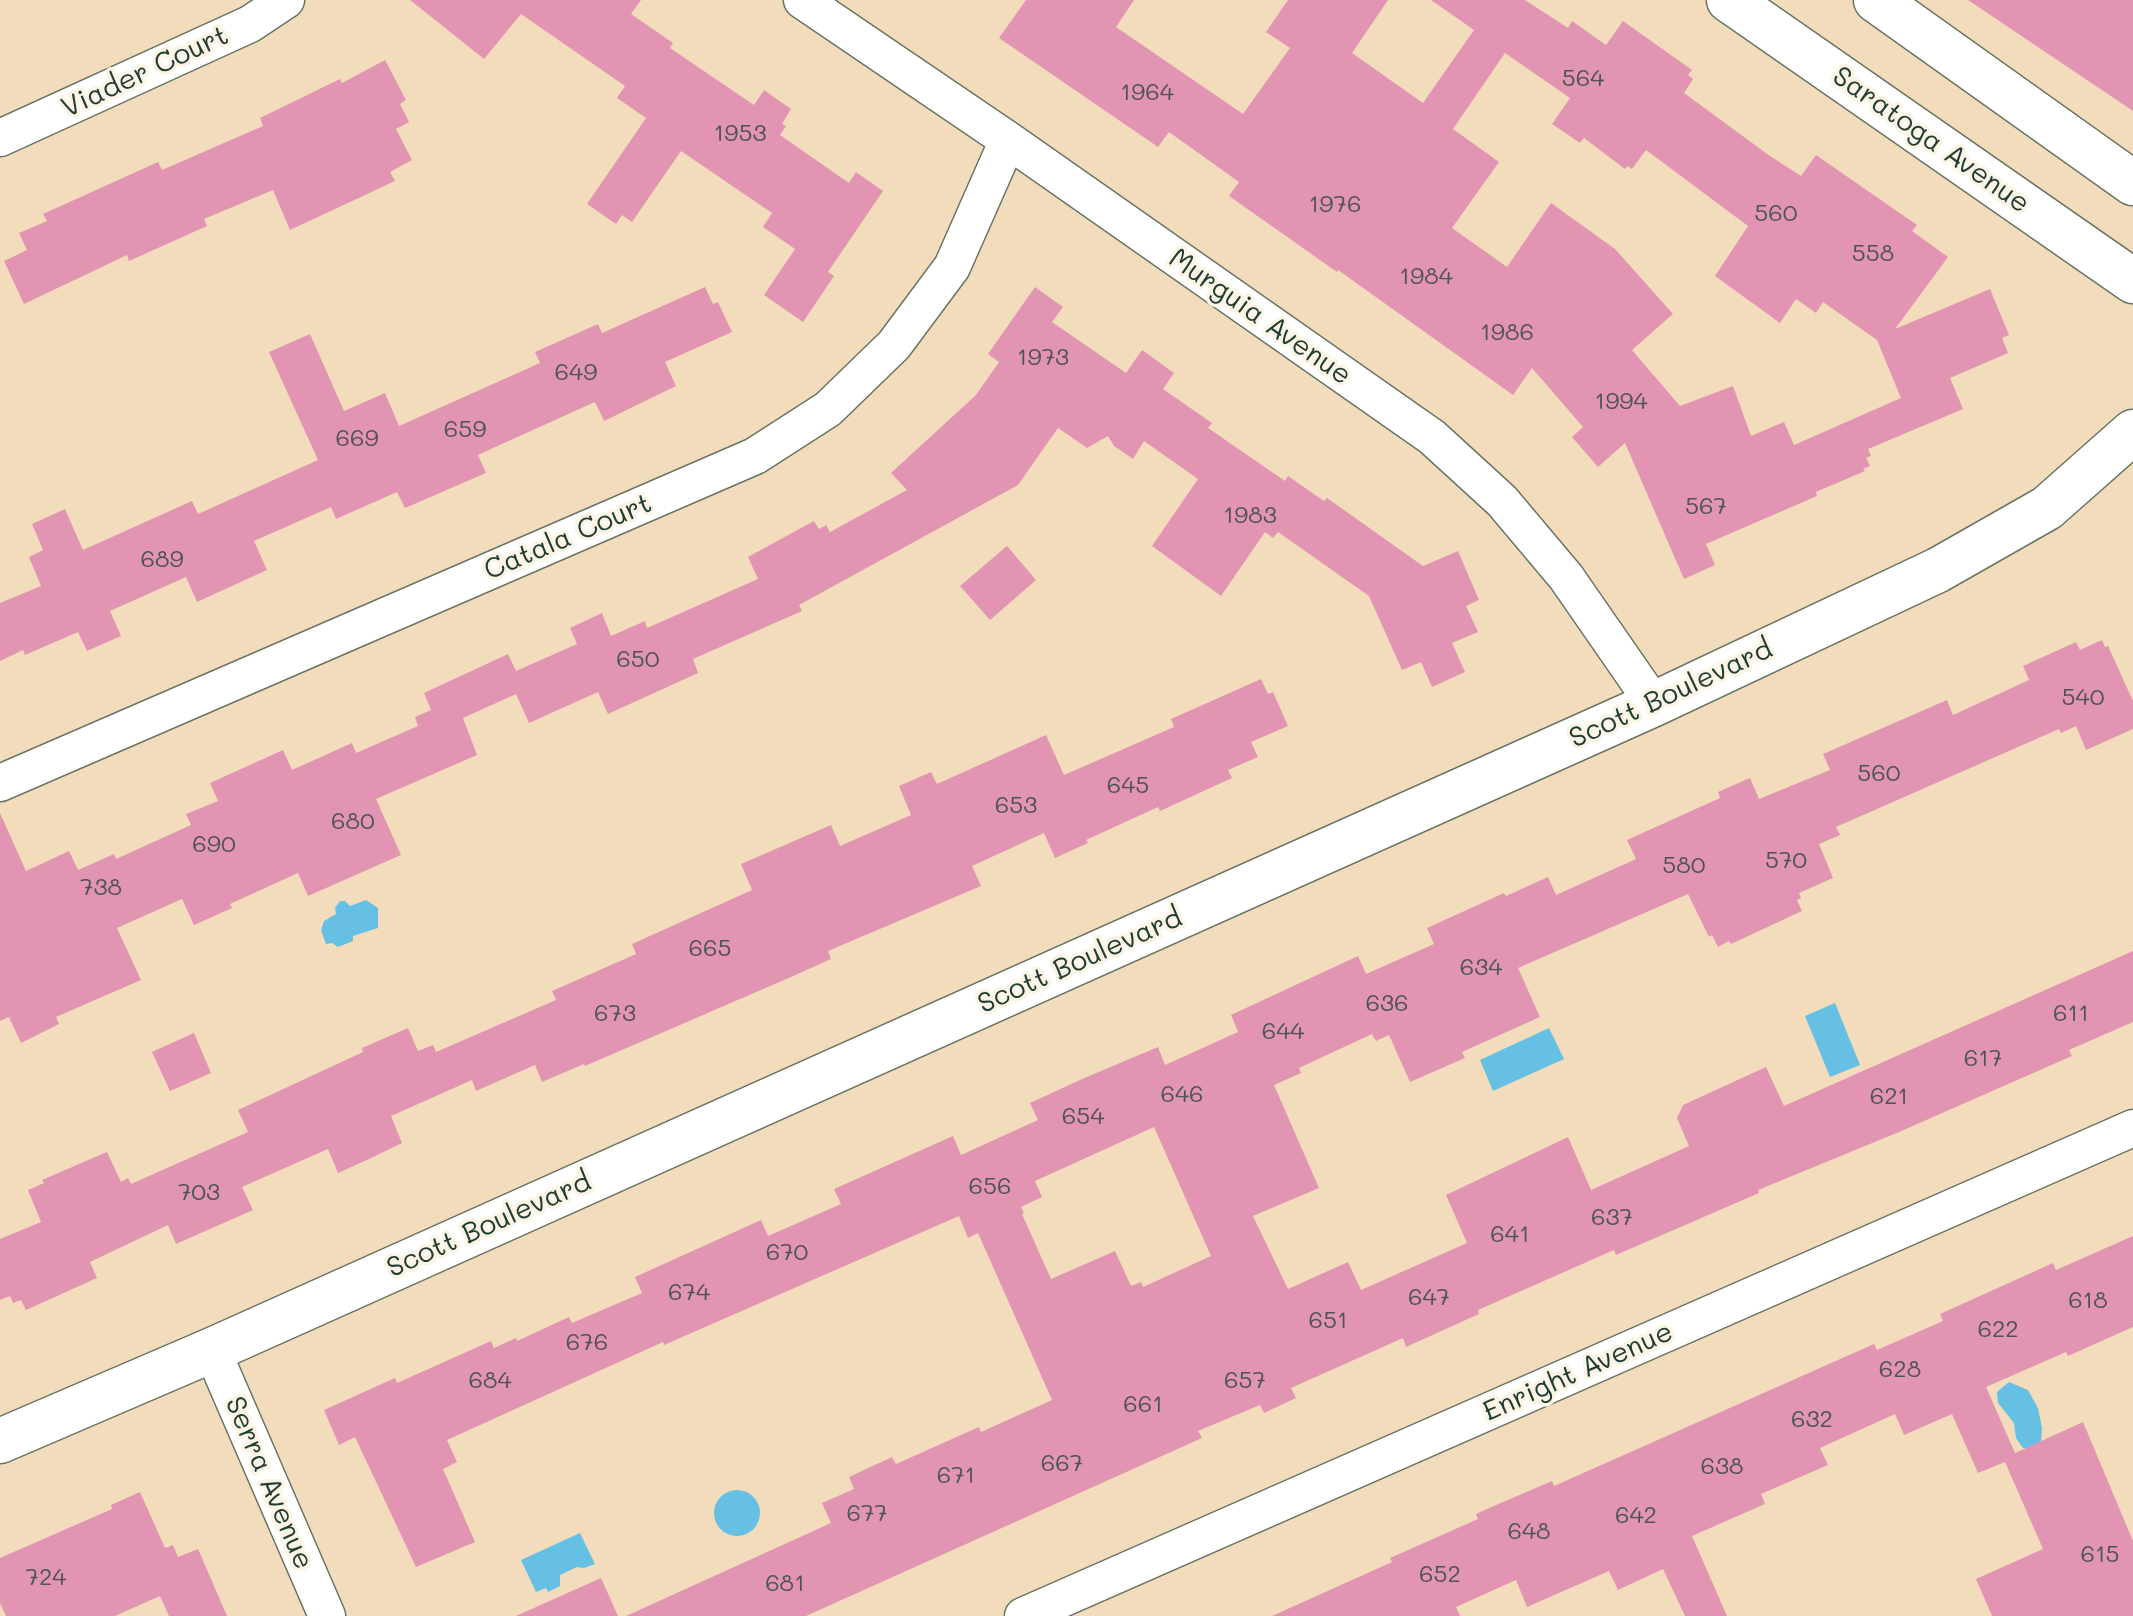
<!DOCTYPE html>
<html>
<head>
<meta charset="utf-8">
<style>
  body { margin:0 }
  canvas { display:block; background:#f3dcbc }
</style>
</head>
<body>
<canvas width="2133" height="1616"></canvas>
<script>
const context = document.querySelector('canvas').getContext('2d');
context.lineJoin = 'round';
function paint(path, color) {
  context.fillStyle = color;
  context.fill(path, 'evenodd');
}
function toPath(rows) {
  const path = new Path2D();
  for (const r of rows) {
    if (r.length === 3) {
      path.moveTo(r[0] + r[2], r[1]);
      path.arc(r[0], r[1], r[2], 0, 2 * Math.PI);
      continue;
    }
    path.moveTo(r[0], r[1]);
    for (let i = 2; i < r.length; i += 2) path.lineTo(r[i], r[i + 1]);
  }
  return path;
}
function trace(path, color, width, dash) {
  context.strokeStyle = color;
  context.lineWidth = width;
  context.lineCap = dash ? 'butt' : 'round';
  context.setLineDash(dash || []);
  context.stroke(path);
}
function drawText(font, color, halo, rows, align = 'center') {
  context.font = font + ' Mali,sans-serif';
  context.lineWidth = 7;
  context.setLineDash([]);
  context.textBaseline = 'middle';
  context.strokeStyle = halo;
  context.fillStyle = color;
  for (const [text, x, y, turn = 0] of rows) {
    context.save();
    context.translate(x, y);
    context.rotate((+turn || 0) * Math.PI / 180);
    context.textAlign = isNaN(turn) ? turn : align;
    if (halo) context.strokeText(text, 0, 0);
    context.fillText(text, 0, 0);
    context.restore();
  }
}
paint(toPath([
  [366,900,378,908,378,928,353,936,353,941,338,947,332,943,326,944,321,930,324,921,336,914,335,908,340,901,345,901,350,906],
  [1835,1003,1860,1065,1830,1077,1805,1016],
  [1549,1028,1564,1059,1493,1091,1480,1060],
  [2009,1382,2028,1390,2038,1408,2042,1428,2041,1442,2033,1448,2023,1448,2016,1438,2014,1423,1998,1403,1997,1392],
  [737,1513,23],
  [580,1533,595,1564,584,1568,577,1567,560,1575,560,1586,548,1592,546,1588,536,1592,521,1560]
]), '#65c0e3');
paint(toPath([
  [410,0,641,0,631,14,673,43,670,48,754,105,764,90,791,109,782,124,786,126,780,135,849,183,856,172,883,191,828,272,834,276,803,322,764,295,795,249,763,227,772,213,681,151,632,222,622,215,616,224,587,204,646,118,617,98,625,86,521,14,484,59],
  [1026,0,1134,0,1116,27,1243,114,1290,48,1266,32,1288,0,1388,0,1352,53,1423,103,1474,30,1431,0,1525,0,1568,28,1572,21,1606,45,1623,21,1692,70,1688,75,1693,79,1684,93,1770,156,1801,176,1816,155,1917,225,1912,231,1948,257,1895,329,1990,289,2009,335,2002,338,2008,353,1950,378,1963,409,1868,449,1871,456,1866,458,1870,466,1863,469,1865,471,1816,492,1817,496,1706,544,1715,565,1684,579,1625,443,1598,467,1572,437,1583,427,1532,368,1513,395,1338,270,1337,272,1229,196,1239,182,1169,132,1158,147,999,38],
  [1505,53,1570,98,1552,124,1580,143,1584,138,1625,169,1628,166,1632,169,1646,150,1748,226,1715,276,1780,323,1796,299,1816,313,1823,302,1877,340,1901,398,1794,445,1784,422,1751,436,1733,386,1680,406,1632,350,1673,314,1615,249,1551,203,1507,267,1452,228,1499,162,1453,129],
  [1968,0,2133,0,2133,111],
  [385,60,406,100,400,104,409,122,396,129,412,160,390,172,395,181,290,230,273,190,204,219,207,226,129,261,127,255,24,304,4,261,27,250,19,233,47,221,43,214,158,162,162,170,263,126,260,118,340,79,342,83],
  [705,287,713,304,718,302,732,332,665,362,676,386,604,421,595,402,493,448,478,455,486,473,405,508,397,492,336,519,331,507,254,541,267,570,197,602,186,577,110,611,121,636,87,651,78,632,25,655,23,650,0,661,0,603,41,586,29,557,43,550,32,524,65,509,83,550,192,501,198,514,318,460,269,352,310,334,344,411,385,393,399,426,540,363,535,352,598,324,602,333],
  [1035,287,1063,307,1052,322,1126,373,1142,350,1174,373,1163,389,1212,423,1208,428,1285,481,1288,476,1324,501,1327,498,1423,566,1458,551,1479,600,1466,606,1478,632,1452,643,1465,672,1432,687,1421,662,1402,670,1369,596,1278,532,1273,538,1265,532,1221,596,1152,546,1198,479,1144,441,1133,459,1114,446,1108,436,1087,448,1058,428,1018,485,799,605,802,611,693,659,698,673,608,714,598,692,529,723,516,694,463,718,477,755,376,799,401,855,308,896,298,873,230,904,232,908,194,925,182,899,117,928,141,980,56,1017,59,1024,21,1043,9,1017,0,1021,0,813,26,871,69,851,78,870,114,854,116,859,191,825,186,814,218,801,210,783,283,750,292,770,352,743,356,753,418,726,415,717,431,710,424,693,508,654,516,671,577,644,570,628,602,613,611,636,645,621,647,628,758,579,748,557,814,521,819,529,826,525,830,532,907,490,891,473,976,395,999,362,988,354],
  [1007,546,1036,580,990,620,960,586],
  [2102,640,2105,647,2108,646,2133,701,2133,729,2086,750,2076,726,2061,733,2059,729,1836,827,1840,835,1819,844,1833,878,1799,893,1801,898,1797,900,1802,911,1731,944,1729,941,1718,947,1712,935,1709,937,1688,894,1518,968,1540,1017,1462,1052,1465,1058,1410,1082,1389,1035,1376,1041,1372,1034,1299,1068,1301,1073,1274,1085,1319,1188,1253,1216,1288,1289,1348,1262,1361,1290,1467,1243,1446,1195,1568,1137,1591,1190,1689,1146,1677,1118,1683,1105,1766,1067,1784,1106,2133,951,2133,1022,2069,1050,2072,1056,1899,1132,1758,1190,1759,1193,1616,1255,1614,1250,1478,1310,1479,1314,1406,1347,1403,1338,1291,1388,1296,1398,1264,1413,1260,1405,1198,1431,1202,1438,806,1616,626,1616,831,1523,822,1503,854,1489,849,1477,892,1457,896,1464,979,1427,981,1432,1052,1400,978,1233,968,1238,959,1216,664,1345,663,1342,447,1440,457,1462,443,1469,475,1542,416,1567,355,1437,339,1445,324,1410,395,1378,397,1383,491,1341,494,1348,516,1338,517,1341,569,1317,572,1323,642,1293,635,1277,761,1220,768,1236,841,1204,834,1189,953,1136,961,1155,1038,1120,1030,1103,1082,1079,1158,1047,1165,1065,1238,1032,1231,1015,1358,956,1366,974,1434,944,1427,928,1504,893,1506,896,1548,877,1556,895,1636,859,1627,840,1720,798,1718,792,1750,778,1759,799,1830,770,1823,754,1947,700,1953,715,2029,680,2023,666,2076,642,2080,650],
  [1154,1127,1211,1256,1143,1287,1141,1282,1131,1286,1115,1251,1051,1279,1022,1214,1024,1213,1021,1207,1042,1197,1035,1181],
  [1261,679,1268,694,1273,692,1288,726,1251,742,1258,757,1228,770,1232,778,1160,811,1158,807,1086,840,1088,843,1055,858,1044,833,972,866,981,886,828,951,831,959,791,977,585,1066,584,1064,542,1082,535,1065,476,1091,472,1080,391,1116,402,1143,369,1159,338,1173,328,1149,242,1187,253,1210,176,1244,168,1225,90,1262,97,1278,26,1310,21,1300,13,1303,10,1296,0,1300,0,1239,41,1222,28,1190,44,1183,42,1180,107,1152,121,1182,128,1178,131,1184,248,1132,238,1110,363,1052,362,1048,408,1028,418,1051,433,1045,436,1052,556,1000,552,991,636,954,632,944,752,890,741,864,831,825,840,846,911,815,899,786,931,772,937,784,1046,735,1064,775,1174,727,1171,719],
  [194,1033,211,1073,170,1091,152,1052],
  [2133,1236,2133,1327,2068,1356,2066,1352,1986,1387,2015,1453,2083,1422,2133,1541,2133,1616,1992,1616,1976,1579,2043,1549,2005,1462,1978,1473,1952,1414,1904,1435,1895,1414,1820,1448,1828,1465,1761,1494,1765,1504,1692,1536,1727,1616,1685,1616,1663,1569,1618,1590,1609,1571,1527,1607,1516,1580,1456,1607,1460,1616,1272,1616,1392,1562,1390,1558,1478,1519,1476,1514,1496,1505,1552,1481,1554,1486,1874,1344,1877,1350,1943,1321,1940,1314,2053,1263,2056,1270],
  [140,1492,165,1548,173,1545,178,1557,198,1549,227,1616,169,1616,160,1596,115,1616,6,1616,0,1603,0,1558,112,1509,111,1505],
  [601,1578,618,1616,516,1616]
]), '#e195b2');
const minor = toPath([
  [802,0,1008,140,1432,437,1502,501,1566,577,1654,704],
  [0,138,250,24,286,0],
  [0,783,755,456,828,409,894,345,952,267,1008,140],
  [212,1350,327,1616],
  [1023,1616,2133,1128]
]);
const secondary = toPath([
  [1729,0,2133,281],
  [1876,0,2133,183],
  [0,1441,212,1350,1654,704,1938,570,2047,508,2133,432]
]);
trace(minor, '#697564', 39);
trace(secondary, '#697564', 47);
trace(minor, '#fff', 36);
trace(secondary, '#fff', 44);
drawText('24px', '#505354', null, [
  ["564",1583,79],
  ["1964",1147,93],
  ["1953",740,134],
  ["1976",1335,205],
  ["560",1776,214],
  ["558",1873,254],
  ["1984",1426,277],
  ["1986",1507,333],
  ["1973",1043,358],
  ["649",576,373],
  ["1994",1621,402],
  ["659",465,430],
  ["669",357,439],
  ["567",1706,507],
  ["1983",1250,516],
  ["689",162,560],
  ["650",638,660],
  ["540",2083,698],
  ["560",1879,774],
  ["645",1128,786],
  ["653",1016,806],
  ["680",353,822],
  ["690",214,845],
  ["570",1786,861],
  ["580",1684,866],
  ["738",101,888],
  ["665",710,949],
  ["634",1481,968],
  ["636",1387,1004],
  ["673",615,1014],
  ["611",2071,1014],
  ["644",1283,1032],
  ["617",1983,1059],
  ["646",1182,1095],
  ["621",1889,1097],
  ["654",1083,1117],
  ["656",990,1187],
  ["703",199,1193],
  ["637",1612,1218],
  ["641",1510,1235],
  ["670",787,1253],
  ["674",689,1293],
  ["647",1429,1298],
  ["618",2088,1301],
  ["651",1328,1321],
  ["622",1998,1330],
  ["676",587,1343],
  ["628",1900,1370],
  ["684",490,1381],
  ["657",1245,1381],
  ["661",1143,1405],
  ["632",1812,1420],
  ["667",1062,1464],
  ["638",1722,1467],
  ["671",956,1476],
  ["677",867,1514],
  ["642",1636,1516],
  ["648",1529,1532],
  ["615",2100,1555],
  ["652",1440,1575],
  ["724",46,1578],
  ["681",785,1584]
]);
drawText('28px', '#1f3d34', '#fcf5e5', [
  ["Viader Court",145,72,-25],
  ["Saratoga Avenue",1931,140,35],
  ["Murguia Avenue",1260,317,35],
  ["Catala Court",568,537,-23],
  ["Scott Boulevard",1671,694,-25],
  ["Scott Boulevard",1080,961,-24],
  ["Scott Boulevard",489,1225,-24],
  ["Enright Avenue",1578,1372,-24],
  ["Serra Avenue",269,1483,67]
]);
</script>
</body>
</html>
